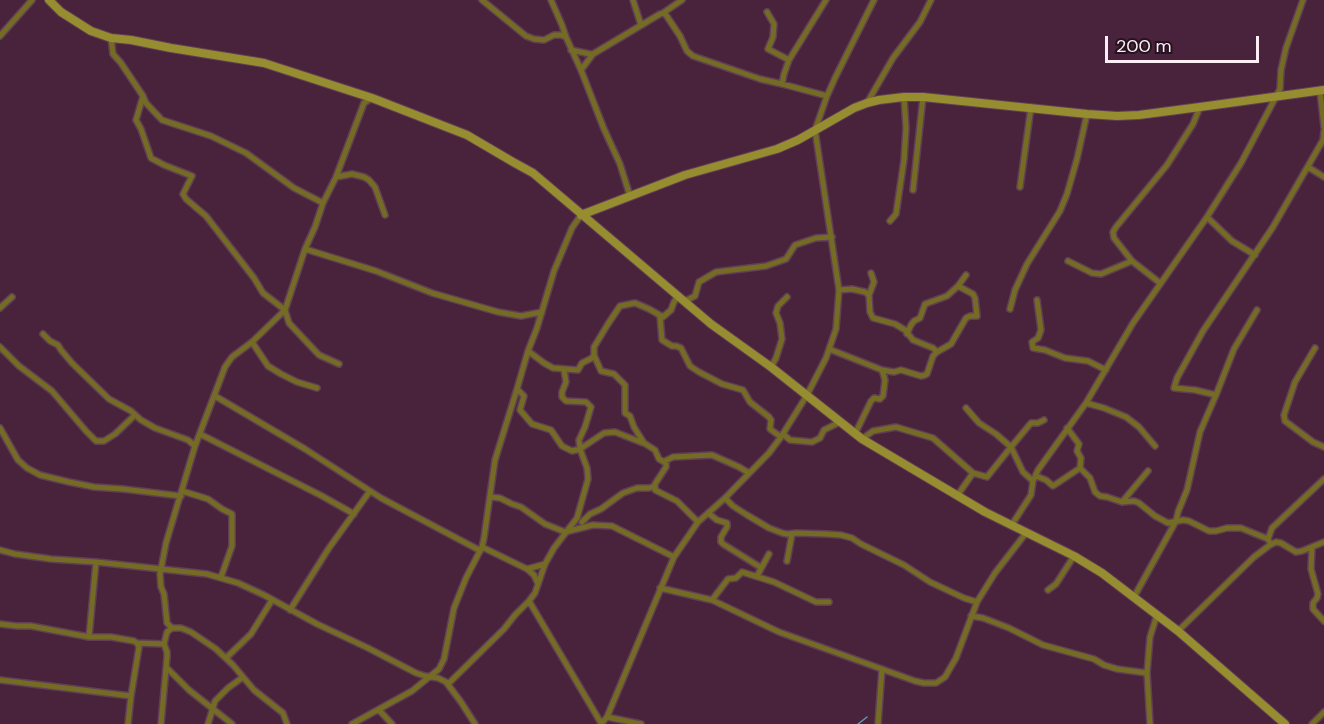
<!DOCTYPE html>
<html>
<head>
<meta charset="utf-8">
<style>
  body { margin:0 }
  #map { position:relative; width:1324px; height:724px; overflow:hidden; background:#49223b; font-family:"DM Sans",sans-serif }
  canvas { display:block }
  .scale { position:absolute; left:1105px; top:36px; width:154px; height:27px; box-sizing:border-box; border:3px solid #fdeef6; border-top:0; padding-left:8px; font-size:18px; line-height:21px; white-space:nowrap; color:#fdeef6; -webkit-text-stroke:4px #24131e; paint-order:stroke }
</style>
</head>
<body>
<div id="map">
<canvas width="1324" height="724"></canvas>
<div class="scale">200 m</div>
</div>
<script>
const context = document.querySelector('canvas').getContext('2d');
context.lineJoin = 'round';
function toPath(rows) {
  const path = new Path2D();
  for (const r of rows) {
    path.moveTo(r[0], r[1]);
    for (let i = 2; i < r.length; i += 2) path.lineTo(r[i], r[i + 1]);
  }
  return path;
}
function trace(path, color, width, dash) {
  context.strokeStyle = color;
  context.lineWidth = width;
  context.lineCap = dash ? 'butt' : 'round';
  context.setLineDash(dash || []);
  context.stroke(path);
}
trace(toPath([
  [858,724,867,717]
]), '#639aaf', 1.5);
const minor = toPath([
  [482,0,526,36,534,39,544,40,554,35,561,35,566,37],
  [551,0,562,25,566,37,581,70,604,129,620,164,630,196],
  [633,0,641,25],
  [767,12,774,24,773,37,768,49,789,60],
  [663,13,682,0],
  [0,36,32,0],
  [111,38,113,54,121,63,143,96,146,103,162,120,211,136,246,153,294,188,323,203],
  [571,50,590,54,593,54],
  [581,70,593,54,660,14,663,13,666,15,680,36,687,51,693,56,760,79,782,84,827,96],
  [782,84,784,74,789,60,826,0],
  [1320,91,1324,127],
  [143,96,136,120,141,129,151,158,164,165,192,176,183,194,186,199,206,216,254,278,263,293,285,310,289,323,303,338,319,355,339,364],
  [867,103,893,58,920,22,931,0],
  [1308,167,1324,177],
  [336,177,352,174,364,177,369,180,375,187,385,215],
  [1020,187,1031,107],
  [913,190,923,97],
  [1207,217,1232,241,1255,255],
  [890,221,896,214,904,160,906,128,904,97],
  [305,249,376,271,432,293,498,312,521,316,542,312],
  [1068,261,1092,273,1101,274,1132,261],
  [871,273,874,282,869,295,870,312,873,318,895,324,905,330,913,340,933,348,937,352],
  [1160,283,1132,261,1114,238,1113,232,1116,227,1167,165,1193,124,1200,107],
  [839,290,852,289,865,292,869,295],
  [1037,300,1041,330,1038,338,1032,342,1033,348,1045,350,1065,358,1088,361,1106,370],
  [685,301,695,296,699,282,716,272,766,266,786,259,795,245,816,238,832,237],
  [0,308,12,297],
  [1010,309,1015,290,1027,264,1060,211,1067,194,1077,159,1087,114],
  [1257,310,1234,349,1216,395,1195,390,1174,388,1177,378,1203,331,1273,227,1323,140,1324,131],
  [660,316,662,340,672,346,676,346,681,348,690,366,699,372,722,384,743,390,750,402,769,417,771,420,770,429,781,437],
  [43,334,50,341,58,345,61,350,72,363,109,399,131,411,141,420,155,428,188,440,195,446],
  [907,334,911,325,914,321,920,318,925,304,947,296,958,286,966,275],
  [252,342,268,366,281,374,297,382,317,388],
  [0,347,19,366,52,391,86,431,96,441,104,441,115,434,135,415],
  [1315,348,1295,382,1284,415,1285,421,1313,442,1324,447],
  [829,349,882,370,894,372,901,370,921,376,925,375,927,374,933,356,937,352,951,344,966,318,970,316,977,316,975,298,973,294,958,286],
  [528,351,544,363,553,368,578,370,582,363,592,358,594,355,594,347,608,324,620,306,635,303,649,309,663,317,671,310,674,302,678,296],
  [594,355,601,371,614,374,625,385,625,413,630,416,634,427,644,443,655,450,659,459,666,463,666,467,655,484,655,490,677,501,698,522],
  [771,367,776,358,782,339,780,323,776,313,778,306,787,297],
  [517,389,524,396,520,410,532,424,551,430,562,446,572,451,580,449,604,433,615,432,643,443],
  [215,396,305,449,381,498,479,550],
  [1086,403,1104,408,1126,417,1139,427,1155,446],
  [0,428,18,460,27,468,40,475,69,482,94,487,123,489,181,496],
  [200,434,322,496,354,514],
  [783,434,790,440,812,442,820,438,824,430,840,422],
  [855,434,871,401,874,398,880,399,883,396,885,380,882,370],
  [862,439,873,431,896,427,906,430,933,438,973,473],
  [665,461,673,457,712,455,739,467,749,473],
  [1080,468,1090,478,1095,492,1100,496,1107,497,1122,502,1134,501,1139,503,1155,516,1168,523,1183,520,1189,521,1209,531,1216,531,1227,528,1241,528,1268,539],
  [1036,476,1046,480,1053,486,1080,468,1081,458,1077,451,1079,444,1067,428],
  [1033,481,1023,472,1011,447,1031,423,1038,423,1044,420],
  [182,491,208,499,222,509,232,514,232,546,221,577],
  [957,496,973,473,987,477,1011,447,996,434,979,423,966,408],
  [490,497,500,498,512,504,521,507,545,524,565,532,593,525,612,526,674,557],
  [725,498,733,506,747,515,769,528,782,533,787,534,796,533,827,534,841,535,852,538,861,544,904,565,930,582,964,598,977,602],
  [1122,502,1148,471],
  [708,513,717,520,727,523,727,527,721,537,721,542,723,544,760,567],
  [582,522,590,514,601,509,623,493,637,488,649,488,655,486],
  [1011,526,1031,495,1033,481,1038,470,1086,403,1133,323,1207,217,1241,163,1280,89,1281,70,1286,48,1303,0],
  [1269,541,1268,539,1272,528,1324,479],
  [482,547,527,569,534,575,538,584],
  [1312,547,1311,569,1318,594,1317,598,1313,603,1313,609,1324,621],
  [0,550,15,554,51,559,96,562,207,574,238,583,264,595,317,624,368,648,416,673,425,676,438,678,446,682,461,702,475,724],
  [787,561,792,534],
  [96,562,89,637,111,637,134,641,137,643,139,647,131,696,128,724],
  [527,569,545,564],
  [757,576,769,554],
  [660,588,712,600,779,632,915,681,924,683,936,683,945,677,956,658,977,602,995,573,1026,533],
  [1048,590,1056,584,1074,556],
  [1134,597,1176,521,1178,512,1187,490,1200,432,1216,395],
  [712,600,728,579,736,578,742,572,774,582,816,602,829,602],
  [529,601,601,723],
  [290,610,329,548,370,491],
  [971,616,983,618,1009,628,1043,645,1094,659,1104,665,1117,669,1147,673],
  [0,624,17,626,31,626,89,637],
  [172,628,167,623,164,594,161,587,160,574,166,543,195,446,225,367,232,357,252,342,285,310,305,249,315,227,323,203,336,177,364,103,372,98],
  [1178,631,1254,557,1270,545,1276,542,1281,543,1296,552,1302,551,1324,542],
  [137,643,164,644,167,632,172,628,181,628,191,632,216,649,233,665,254,690,283,713,287,724],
  [226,658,251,634,272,600],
  [167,668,189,690,232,724],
  [0,680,131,696],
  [448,684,504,629,515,615,529,601,535,593,545,564,554,548,577,518,588,479,587,468,580,449,579,440,585,427,591,407,586,402,566,401,562,397,562,392,566,382,564,370],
  [379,710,392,724],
  [607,717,641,724],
  [161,724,167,657,167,652,164,644],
  [208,724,215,701,228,688,243,677],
  [352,724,412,691,439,669,444,659,454,608,466,578,482,547,484,538,495,460,517,389,528,351,537,328,554,271,572,228,581,215],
  [601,724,607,717,674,557,698,522,725,498,769,453,781,437,807,395,826,358,836,329,839,290,815,130,827,96,835,78,874,0],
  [878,724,882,669],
  [1150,724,1147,673,1150,637,1157,615],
  [1312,724,1324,712]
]);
const secondary = toPath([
  [49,0,61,12,91,31,111,38,131,40,171,48,264,63,372,98,467,135,513,162,533,173,711,324,771,367,862,439,985,512,1074,556,1102,573,1178,631,1285,724],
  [581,215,685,175,777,149,798,140,854,108,867,103,879,100,904,97,923,97,1087,114,1117,116,1139,115,1200,107,1324,90]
]);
trace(minor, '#623f55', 8);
trace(secondary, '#623f55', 10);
trace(minor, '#746c24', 5);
trace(secondary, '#968c30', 8);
</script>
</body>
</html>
